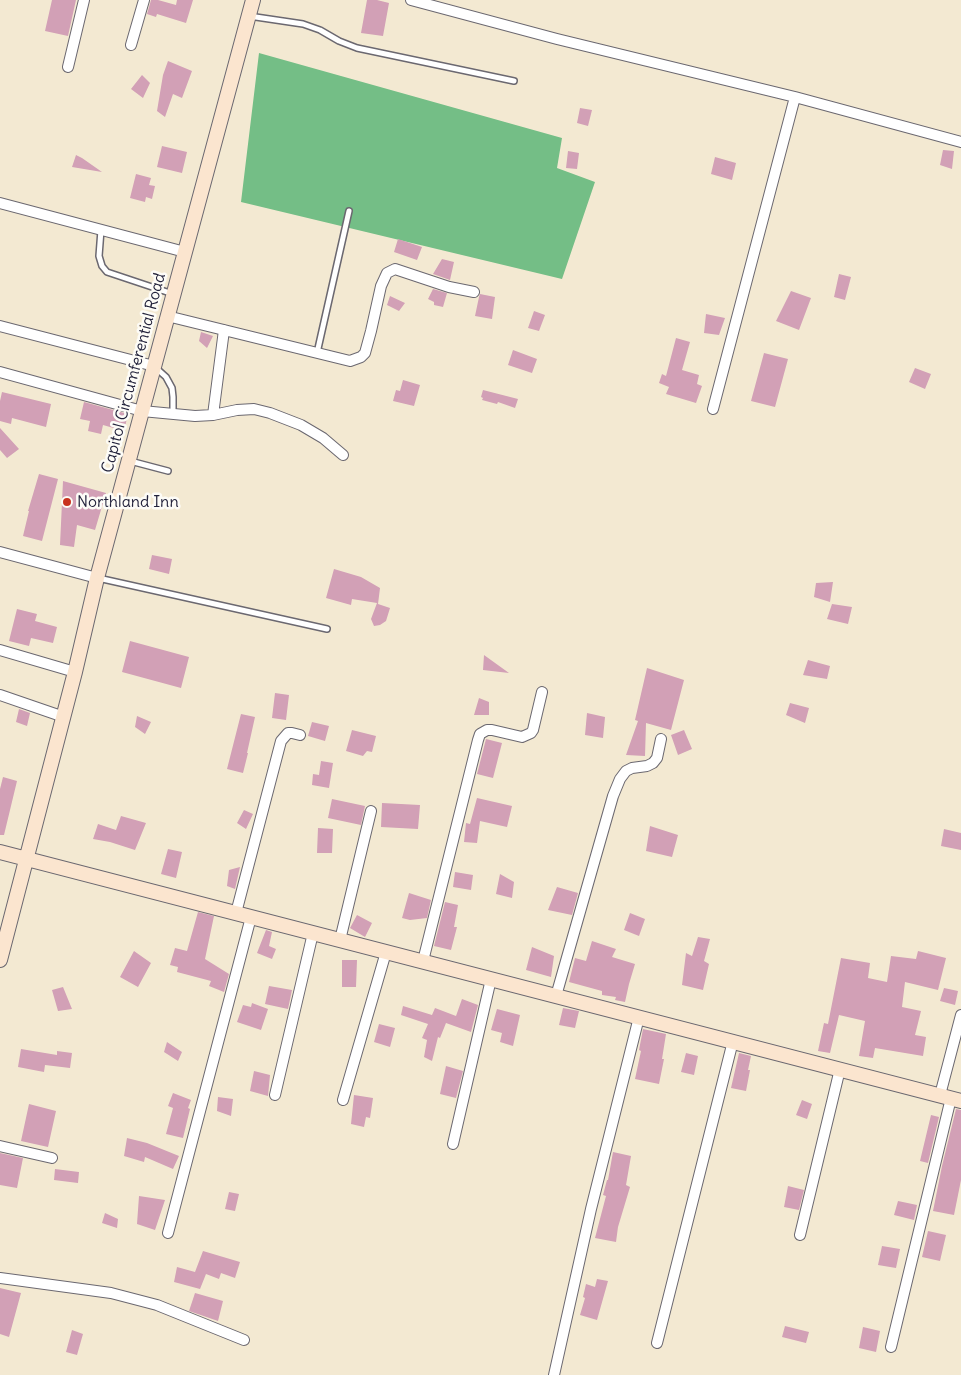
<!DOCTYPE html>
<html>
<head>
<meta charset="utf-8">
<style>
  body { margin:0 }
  canvas { display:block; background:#f3e9d2 }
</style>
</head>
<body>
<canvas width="961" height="1375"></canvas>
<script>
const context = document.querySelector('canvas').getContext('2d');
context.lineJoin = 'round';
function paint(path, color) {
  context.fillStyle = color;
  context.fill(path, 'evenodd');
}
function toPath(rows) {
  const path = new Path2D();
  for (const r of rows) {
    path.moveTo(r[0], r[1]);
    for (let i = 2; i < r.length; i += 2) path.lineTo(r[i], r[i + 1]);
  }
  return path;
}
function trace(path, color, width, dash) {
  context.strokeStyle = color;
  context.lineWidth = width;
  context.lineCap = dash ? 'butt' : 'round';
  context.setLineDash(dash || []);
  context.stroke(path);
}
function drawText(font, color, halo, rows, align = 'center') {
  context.font = font + ' Delius,sans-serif';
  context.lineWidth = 5;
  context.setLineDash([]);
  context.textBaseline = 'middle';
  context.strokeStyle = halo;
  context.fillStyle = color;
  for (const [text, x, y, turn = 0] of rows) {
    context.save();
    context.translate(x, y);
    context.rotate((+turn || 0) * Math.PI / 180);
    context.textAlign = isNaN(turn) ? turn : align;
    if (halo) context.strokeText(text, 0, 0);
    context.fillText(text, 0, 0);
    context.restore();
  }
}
paint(toPath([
  [259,53,562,138,557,168,595,182,562,279,241,202]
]), '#74be86');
paint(toPath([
  [52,0,76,0,68,36,45,31],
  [151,0,158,0,176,5,177,0,193,0,186,23,157,14,156,17,147,14],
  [367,0,377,0,389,3,383,36,361,33],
  [168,61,192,71,182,98,173,94,165,117,157,111,163,75],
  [142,75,150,83,143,98,131,89],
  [580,108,592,110,588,126,577,123],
  [162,146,187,152,182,173,157,167],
  [943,150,954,151,952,169,940,165],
  [568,151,579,153,577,169,566,168],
  [76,155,82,158,102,172,72,167],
  [715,157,736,163,732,180,711,174],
  [136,174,151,178,149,185,155,186,152,199,146,197,145,202,130,198],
  [398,239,422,247,417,260,394,252],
  [442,259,454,262,450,280,433,274],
  [839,274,851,277,845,300,834,297],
  [433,289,447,293,443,307,434,305,434,302,428,299],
  [791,291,811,298,799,330,776,321],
  [480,294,495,297,492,319,475,316,479,297],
  [390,296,405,303,399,311,387,305],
  [534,311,545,315,539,331,528,328],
  [706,314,725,318,719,335,704,333],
  [201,332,213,336,207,348,199,341],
  [676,338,690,342,682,370,699,375,697,384,702,386,696,403,666,394,669,387,659,383,662,374,666,376],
  [513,350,537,359,532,373,508,365],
  [764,353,788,359,775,407,751,401],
  [915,368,931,374,925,389,909,382],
  [403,380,420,385,414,406,393,401,396,390,400,391],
  [483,390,518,399,515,408,498,402,497,404,482,400,483,398,481,397],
  [2,392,51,404,46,427,12,418,11,424,0,421,0,401],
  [84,402,128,414,124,431,103,425,101,434,88,431,90,421,80,419],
  [0,428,19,449,7,458,0,450],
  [39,474,58,479,42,541,23,536,29,511,28,511],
  [63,481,106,493,95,530,77,525,74,547,60,545],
  [152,555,172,559,169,574,149,569],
  [334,569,361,577,380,588,378,604,390,608,386,621,380,625,374,626,371,619,377,603,352,599,351,605,326,598],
  [833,582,830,602,814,597,816,583],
  [832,604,852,607,848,624,827,619],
  [17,609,37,614,35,621,57,627,53,643,31,638,29,646,9,641],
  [130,641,189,657,181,688,122,672],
  [484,655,509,673,483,670],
  [808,660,830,666,827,679,803,675],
  [647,668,684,680,671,730,646,723,645,756,626,755,638,721,635,720],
  [275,693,289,695,286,720,272,718],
  [479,698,489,702,489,715,474,715],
  [790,703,809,708,805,723,786,715],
  [19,709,30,713,27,726,16,722],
  [587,713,605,717,603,738,585,735],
  [241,714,255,717,247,753,248,753,243,773,227,769],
  [137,716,151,722,145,734,135,727],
  [312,722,329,726,325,741,308,736],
  [352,730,376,736,372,752,367,751,363,756,346,751],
  [684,730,692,749,678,755,671,735],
  [486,739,502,743,493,778,477,774],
  [321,761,333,763,329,788,312,785,313,774,319,775],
  [3,777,17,781,4,835,0,835,0,789],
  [477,798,512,806,507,827,480,821,477,843,464,842,466,823,470,824],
  [332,799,365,806,361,825,328,818],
  [382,803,420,805,418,829,381,827],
  [244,810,253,814,246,829,237,823],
  [121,816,146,823,135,850,110,842,93,839,98,824,116,830],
  [650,826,678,835,672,857,646,851],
  [318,828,333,829,332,853,317,853],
  [944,829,961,833,961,850,941,846],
  [168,849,182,852,176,878,161,874],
  [240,867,235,889,227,886,229,870],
  [455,872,473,875,471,890,453,887],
  [500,874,514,882,512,898,496,894],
  [557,887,578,893,572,915,548,910],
  [409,893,431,900,427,918,410,920,402,918],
  [445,902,458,905,454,927,457,927,451,950,434,946],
  [198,912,214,916,205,959,229,974,224,992,209,986,211,981,177,972,178,967,170,965,175,948,187,951],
  [630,913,645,919,639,936,624,930],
  [357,915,372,923,365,937,350,928],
  [266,930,272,932,269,946,276,949,272,959,257,953],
  [698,937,710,939,704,961,709,964,703,990,682,985,686,953,692,956],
  [592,941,616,949,612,957,635,964,629,984,625,1002,615,1000,616,997,602,995,602,991,569,982,575,958,586,961],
  [532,947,554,956,551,977,526,970],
  [134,951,151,963,138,987,120,977],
  [918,951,946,958,938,990,905,982,902,1007,921,1011,915,1035,926,1037,923,1056,875,1048,873,1058,859,1056,865,1021,839,1015,830,1053,818,1051,824,1023,828,1024,841,958,870,963,868,978,887,982,891,956,916,959],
  [342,960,357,960,356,987,342,987],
  [269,986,292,990,288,1009,265,1004],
  [63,987,72,1009,58,1011,52,990],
  [944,988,958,991,955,1005,940,1001],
  [462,999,478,1005,471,1032,446,1023,440,1038,438,1037,432,1061,424,1057,427,1040,422,1038,428,1024,401,1015,403,1006,432,1015,435,1008,456,1016],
  [252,1003,268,1009,261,1030,237,1022,243,1005,251,1007],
  [563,1008,579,1011,575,1028,559,1025],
  [497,1009,520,1015,513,1046,500,1042,502,1033,491,1030],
  [379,1024,395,1028,390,1047,374,1042],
  [643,1029,666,1034,662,1059,664,1059,659,1084,635,1079,641,1051,639,1050],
  [167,1042,182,1052,178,1061,164,1052],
  [21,1049,57,1055,57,1051,72,1053,70,1068,45,1065,44,1072,18,1067],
  [686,1053,698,1056,694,1075,681,1072],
  [739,1053,751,1056,748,1070,750,1070,746,1091,731,1088],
  [446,1066,463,1071,456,1098,440,1094],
  [254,1071,270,1075,268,1096,250,1091],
  [173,1093,191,1100,188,1108,190,1109,183,1138,166,1134,173,1108,168,1106],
  [354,1095,373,1098,370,1118,366,1117,364,1127,351,1124],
  [218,1097,233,1099,231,1116,217,1111],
  [802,1100,812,1104,807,1119,796,1115],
  [29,1104,56,1111,48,1147,21,1141],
  [956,1109,961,1110,961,1180,954,1215,933,1211,942,1166],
  [931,1115,939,1117,928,1163,920,1161],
  [127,1138,147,1143,179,1156,173,1169,145,1157,144,1162,124,1156],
  [613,1152,631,1156,626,1185,630,1187,618,1227,616,1242,595,1238,606,1196,603,1195,607,1180,608,1180],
  [0,1153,23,1158,17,1188,0,1185],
  [55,1169,79,1172,78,1183,54,1180],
  [788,1186,804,1190,799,1210,784,1207],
  [229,1192,239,1194,235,1211,225,1209],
  [139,1196,165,1200,155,1230,137,1224],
  [898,1201,917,1205,914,1220,894,1215],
  [105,1213,118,1219,117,1228,102,1223],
  [928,1231,946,1235,940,1261,922,1257],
  [882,1246,900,1249,896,1268,878,1265],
  [203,1251,240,1262,235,1278,221,1273,219,1279,206,1274,200,1289,174,1282,177,1267,195,1272],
  [597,1279,608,1281,597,1320,580,1315,585,1298,583,1297,586,1284,595,1287],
  [0,1288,21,1293,9,1337,0,1334],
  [195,1293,223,1301,218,1321,189,1311],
  [785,1326,809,1332,806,1343,782,1337],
  [863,1327,880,1331,876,1352,859,1348],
  [72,1330,83,1334,77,1355,66,1352]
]), '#d2a0b6');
const lane = toPath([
  [249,16,303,24,320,30,339,41,357,48,514,81],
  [101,230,99,256,102,266,107,272,173,294],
  [317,353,349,211],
  [156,368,166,377,172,388,173,397,173,414],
  [130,461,168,471],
  [98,578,327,629]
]);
const street = toPath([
  [411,0,557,39,795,97,961,142],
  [131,45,144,0],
  [68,67,84,0],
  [0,203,185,252],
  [167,316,350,361,361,357,365,353,371,331,381,286,387,273,395,269,449,287,474,292],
  [0,326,154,366],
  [224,330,213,415,237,410,254,409,270,413,301,425,323,438,343,455],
  [0,372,142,411,195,416,213,415],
  [713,409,795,97],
  [0,552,97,578],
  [0,650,75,672],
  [0,695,64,717],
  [236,913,281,741,288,733,292,733,300,735],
  [340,940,371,811],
  [423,961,478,740,480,734,487,730,492,730,522,737,531,733,533,730,542,692],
  [556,996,613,796,620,779,626,771,632,768,647,766,653,763,657,758,661,739],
  [275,1095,313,933],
  [940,1095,961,1015],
  [343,1100,386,952],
  [453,1144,491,979],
  [0,1146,52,1158],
  [168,1233,251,917],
  [800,1235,840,1069],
  [0,1278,111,1293,157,1305,244,1340],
  [657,1343,733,1041],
  [891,1347,951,1098],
  [554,1375,591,1209,639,1017]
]);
const secondary = toPath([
  [0,852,961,1101],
  [0,960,75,672,97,578,253,0]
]);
trace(lane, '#6b6870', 8);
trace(street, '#6b6870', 12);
trace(secondary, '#6b6870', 16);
trace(lane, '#fff', 5);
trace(street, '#fff', 10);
trace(secondary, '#fbe5cf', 14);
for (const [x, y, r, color] of [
  [67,502,5,"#c8321e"]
]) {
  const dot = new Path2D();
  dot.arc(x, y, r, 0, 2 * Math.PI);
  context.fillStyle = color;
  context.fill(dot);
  trace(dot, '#fdfcf7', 2);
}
drawText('16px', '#22223b', '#fdfcf7', [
  ["Capitol Circumferential Road",134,373,-75]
]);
drawText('16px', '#22223b', '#fdfcf7', [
  ["Northland Inn",77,502]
], 'left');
</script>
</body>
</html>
